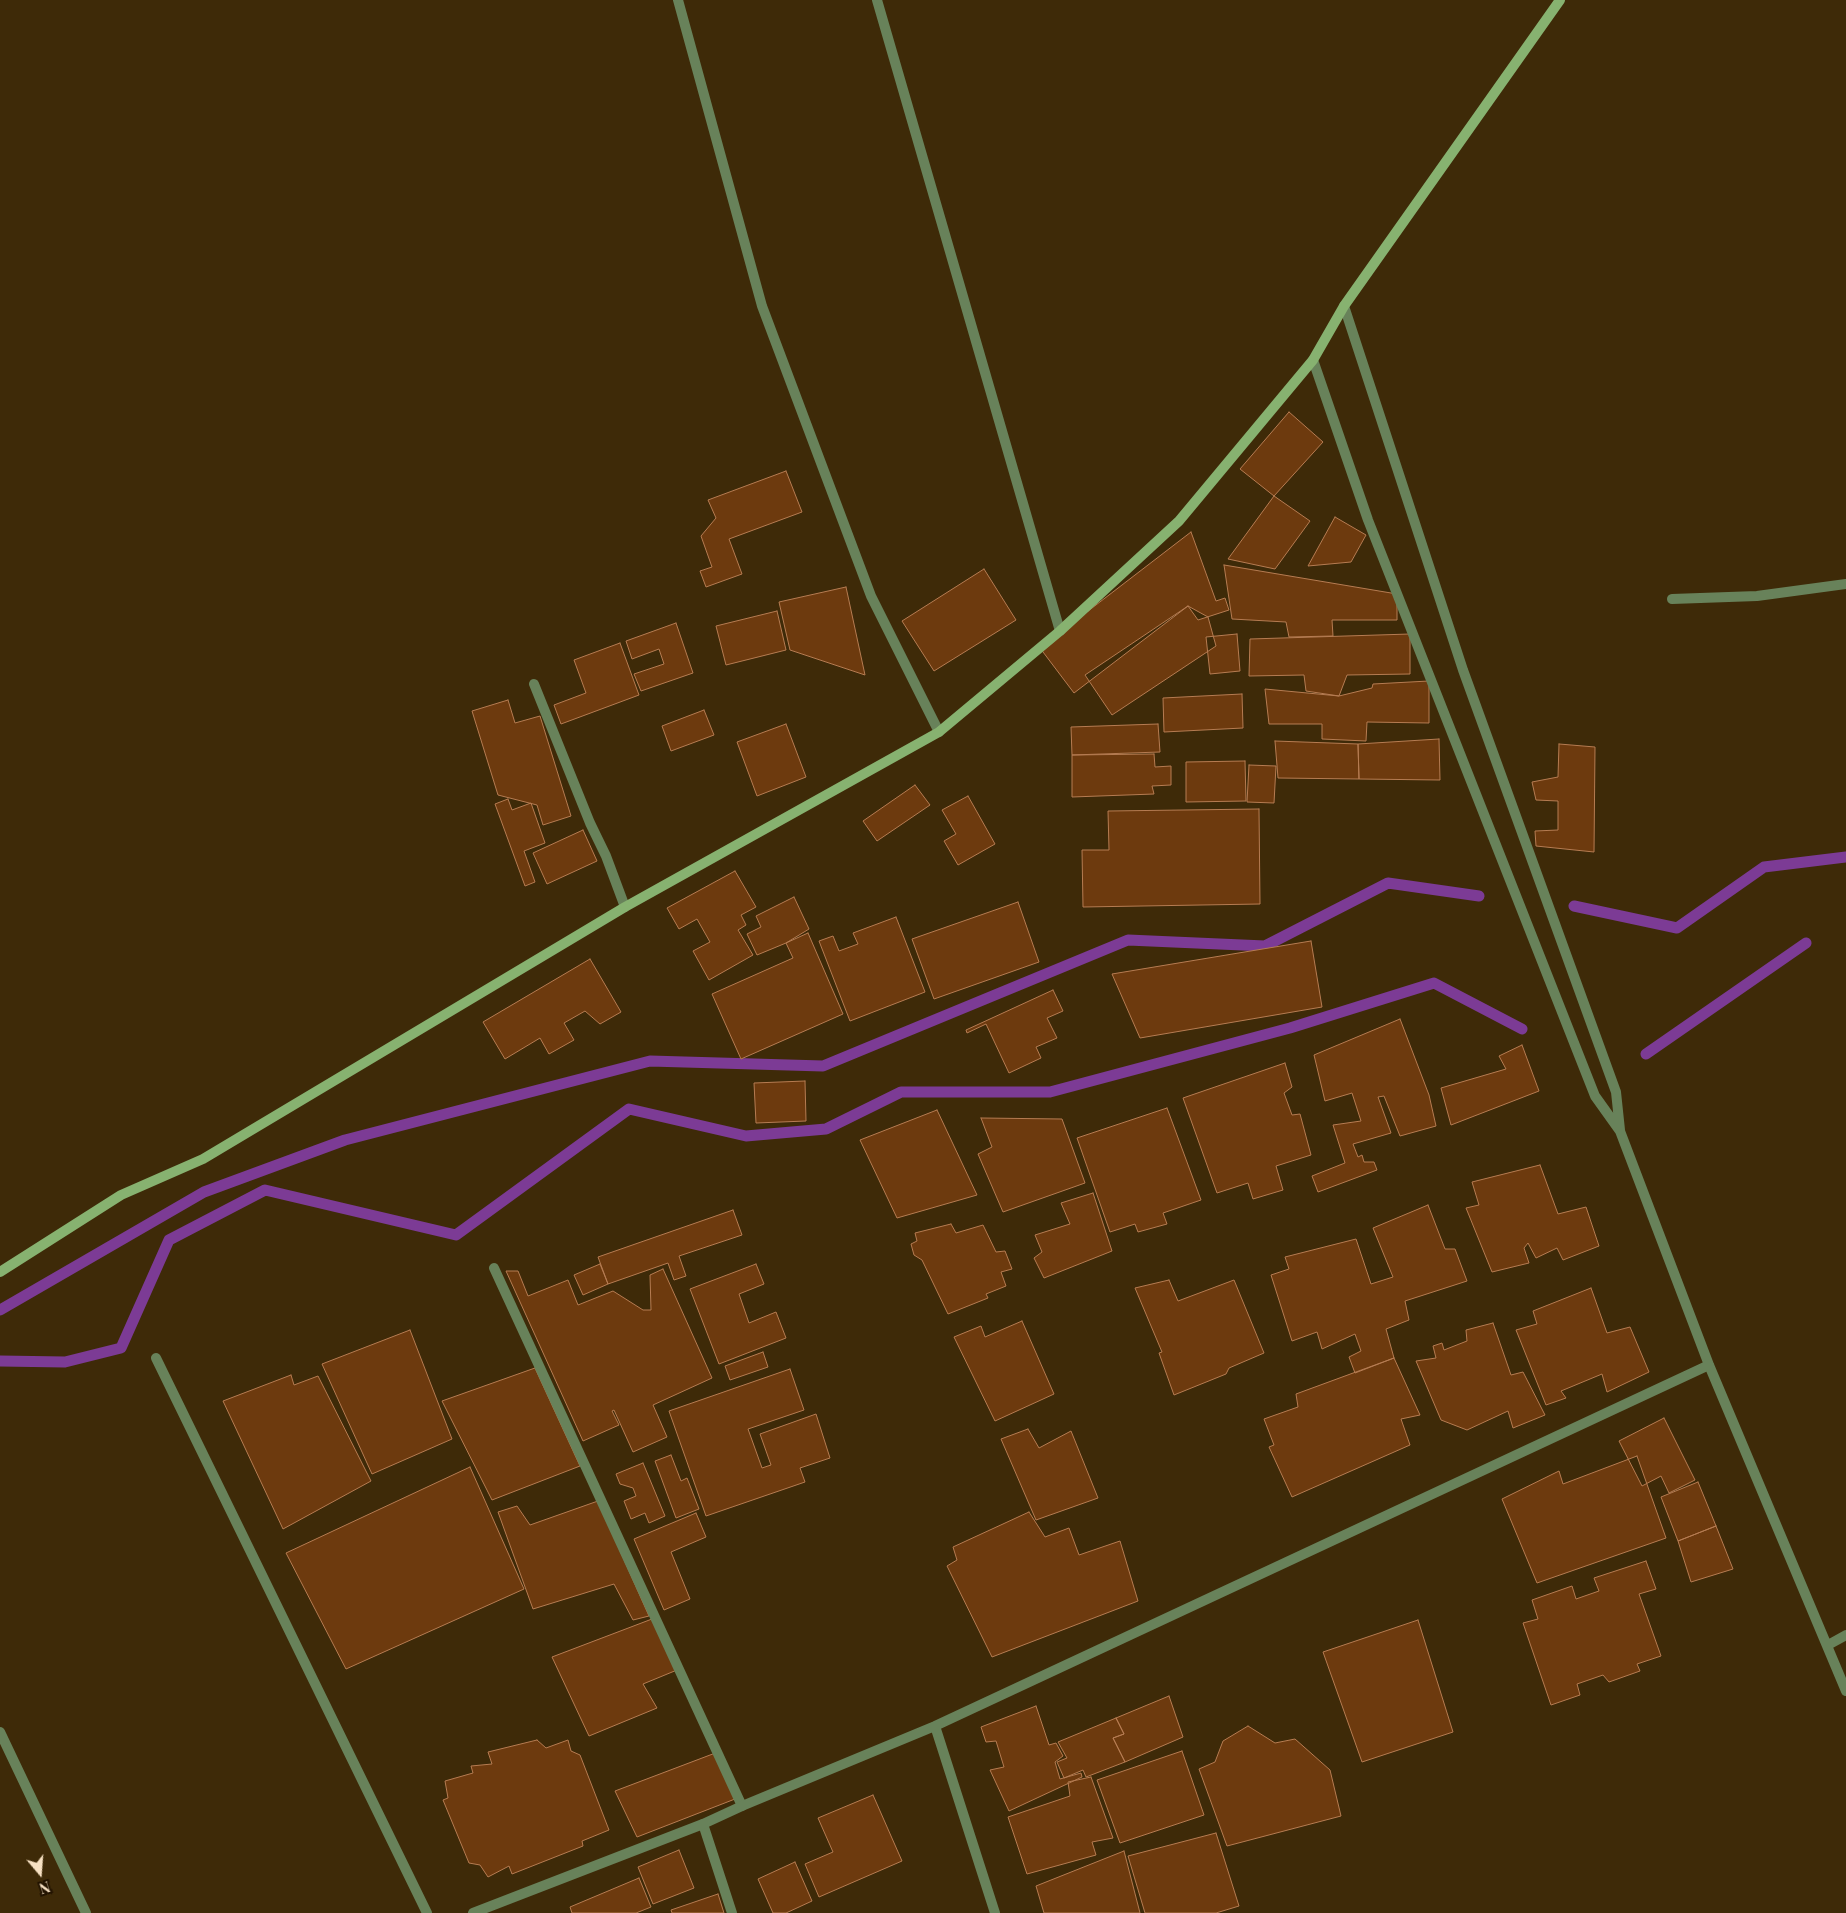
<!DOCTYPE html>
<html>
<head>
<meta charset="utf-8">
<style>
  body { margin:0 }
  #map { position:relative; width:1846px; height:1913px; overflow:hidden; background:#3e2a08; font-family:"Playfair Display",serif }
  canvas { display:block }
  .north { position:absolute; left:15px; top:1848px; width:50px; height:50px; -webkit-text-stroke:4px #221300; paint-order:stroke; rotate:162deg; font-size:14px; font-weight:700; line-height:20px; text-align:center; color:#f7e1c3 }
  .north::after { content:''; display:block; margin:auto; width:18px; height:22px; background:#f7e1c3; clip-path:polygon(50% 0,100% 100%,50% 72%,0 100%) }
</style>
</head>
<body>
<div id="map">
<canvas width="1846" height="1913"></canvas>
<div class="north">N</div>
</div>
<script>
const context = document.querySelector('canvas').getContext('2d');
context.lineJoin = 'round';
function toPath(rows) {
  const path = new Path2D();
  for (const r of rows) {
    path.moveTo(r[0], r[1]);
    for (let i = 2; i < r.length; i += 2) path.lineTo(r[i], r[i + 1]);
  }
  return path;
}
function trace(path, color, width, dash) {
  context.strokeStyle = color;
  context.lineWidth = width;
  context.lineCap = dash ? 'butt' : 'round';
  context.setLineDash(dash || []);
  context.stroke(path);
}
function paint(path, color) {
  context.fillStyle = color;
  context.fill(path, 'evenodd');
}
trace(toPath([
  [1574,906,1677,928,1764,867,1846,857],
  [1646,1054,1806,943],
  [0,1310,204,1192,345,1140,650,1061,823,1066,1128,940,1265,946,1388,883,1479,896],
  [0,1361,65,1362,121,1348,169,1240,265,1190,456,1235,629,1109,746,1136,826,1129,901,1092,1050,1092,1290,1028,1434,983,1522,1029]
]), '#7c3b95', 11);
const building = toPath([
  [1289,412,1323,442,1274,496,1240,469,1289,412],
  [786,471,802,512,729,539,742,574,706,587,700,571,712,567,701,536,716,518,708,500,786,471],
  [1274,496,1310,521,1275,569,1228,559,1274,496],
  [1335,517,1366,535,1351,562,1308,566,1335,517],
  [1191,532,1216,601,1225,598,1229,610,1198,620,1188,606,1074,693,1040,648,1191,532],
  [1224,565,1397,594,1397,620,1332,620,1333,636,1289,637,1286,622,1232,619,1224,565],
  [984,569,1016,620,934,671,902,621,984,569],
  [846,587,865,675,790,650,779,602,846,587],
  [1188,606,1208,617,1216,646,1112,715,1085,675,1188,606],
  [777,611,786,650,726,665,716,626,777,611],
  [676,623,693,673,641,691,634,674,664,664,659,649,632,659,626,641,676,623],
  [1237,634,1240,671,1210,674,1206,637,1237,634],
  [1410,634,1410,674,1347,675,1339,696,1306,691,1304,675,1249,676,1250,639,1410,634],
  [620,643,639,695,561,724,554,705,586,693,574,660,620,643],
  [1429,681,1429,723,1367,722,1366,741,1322,739,1322,724,1269,724,1265,689,1339,696,1372,688,1373,684,1429,681],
  [1242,694,1243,728,1164,732,1163,698,1242,694],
  [508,700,515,723,540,716,571,816,543,825,537,805,498,795,472,711,508,700],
  [704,710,714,735,671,751,662,726,704,710],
  [786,724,806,777,757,796,737,742,786,724],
  [1158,724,1160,752,1072,755,1071,727,1158,724],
  [1439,739,1440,780,1359,779,1358,744,1439,739],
  [1275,741,1358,744,1359,779,1278,778,1275,741],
  [1559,744,1595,747,1594,852,1536,846,1535,831,1558,830,1558,801,1536,800,1532,782,1558,777,1559,744],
  [1154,754,1155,767,1171,766,1171,785,1152,786,1154,794,1072,797,1072,755,1154,754],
  [1245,761,1246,801,1186,802,1186,762,1245,761],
  [1249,765,1276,766,1274,803,1247,802,1249,765],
  [915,785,930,805,877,841,863,821,915,785],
  [968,796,995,844,958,865,944,841,956,834,942,810,968,796],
  [508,799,512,810,531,803,545,843,524,851,535,882,525,886,495,804,508,799],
  [1259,809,1260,904,1083,907,1082,850,1109,850,1108,811,1259,809],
  [583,830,597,861,547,884,533,853,583,830],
  [735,871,756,907,741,915,746,925,738,930,753,955,709,980,693,951,710,942,697,919,679,929,667,908,735,871],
  [794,897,809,929,786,943,757,955,747,934,761,927,756,916,794,897],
  [1018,902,1039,962,934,999,912,939,1018,902],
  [896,917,925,992,850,1021,819,941,833,936,839,951,858,944,853,933,896,917],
  [808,933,843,1014,741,1059,712,994,793,958,786,943,808,933],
  [1311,941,1322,1007,1140,1038,1112,974,1311,941],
  [590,959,621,1012,600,1024,585,1011,564,1023,574,1040,549,1054,540,1038,505,1059,483,1022,590,959],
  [1053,990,1063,1011,1047,1018,1057,1038,1036,1047,1041,1058,1009,1073,986,1024,967,1033,966,1030,1053,990],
  [1400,1019,1429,1095,1436,1126,1400,1136,1384,1096,1378,1097,1391,1133,1353,1144,1358,1157,1362,1155,1364,1162,1374,1162,1377,1170,1318,1192,1312,1176,1345,1163,1333,1125,1361,1121,1352,1093,1325,1101,1314,1055,1400,1019],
  [1522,1045,1539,1091,1451,1125,1441,1088,1506,1069,1499,1056,1522,1045],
  [1285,1063,1292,1087,1284,1093,1292,1115,1300,1114,1311,1155,1276,1166,1283,1190,1253,1199,1248,1183,1217,1193,1183,1098,1285,1063],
  [805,1081,806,1121,756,1123,754,1083,805,1081],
  [1167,1108,1201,1200,1163,1213,1167,1224,1138,1232,1135,1224,1110,1232,1077,1138,1167,1108],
  [937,1110,977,1195,897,1218,860,1140,937,1110],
  [981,1118,1062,1119,1085,1183,1003,1212,978,1154,992,1147,981,1118],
  [1540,1165,1558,1214,1586,1207,1599,1246,1563,1260,1557,1248,1536,1258,1528,1243,1524,1248,1529,1263,1492,1272,1466,1208,1479,1205,1472,1182,1540,1165],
  [1093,1193,1112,1251,1044,1278,1034,1258,1042,1252,1035,1235,1070,1224,1061,1203,1093,1193],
  [1428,1205,1445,1249,1455,1249,1467,1281,1405,1301,1409,1320,1386,1329,1394,1358,1355,1373,1349,1357,1361,1351,1355,1334,1322,1349,1317,1332,1292,1341,1271,1275,1289,1269,1285,1257,1356,1239,1371,1284,1393,1277,1373,1228,1428,1205],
  [733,1210,742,1235,679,1256,686,1276,674,1280,668,1263,608,1284,598,1257,733,1210],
  [951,1224,956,1233,983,1225,996,1252,1005,1251,1012,1269,1001,1272,1006,1286,986,1294,988,1298,948,1314,922,1260,914,1255,911,1244,917,1241,915,1233,951,1224],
  [600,1264,608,1284,583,1295,574,1275,600,1264],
  [756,1264,764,1284,739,1294,749,1323,776,1312,786,1338,719,1364,690,1289,756,1264],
  [663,1269,712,1378,653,1405,667,1437,633,1452,614,1410,612,1411,619,1425,583,1441,506,1271,518,1271,528,1296,568,1280,578,1305,613,1291,643,1310,651,1310,650,1275,663,1269],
  [1169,1280,1178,1301,1234,1280,1264,1353,1229,1368,1226,1374,1174,1395,1159,1353,1162,1352,1135,1288,1169,1280],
  [1591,1288,1607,1333,1630,1327,1649,1372,1607,1392,1602,1374,1561,1391,1566,1398,1546,1405,1516,1330,1537,1324,1533,1311,1591,1288],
  [1022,1321,1054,1394,995,1421,954,1337,981,1326,985,1337,1022,1321],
  [1493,1323,1511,1375,1523,1372,1545,1415,1513,1428,1508,1411,1467,1430,1441,1420,1416,1361,1436,1358,1433,1346,1442,1343,1444,1350,1467,1341,1466,1330,1493,1323],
  [410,1330,452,1439,372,1474,322,1364,410,1330],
  [763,1352,768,1367,730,1380,725,1366,763,1352],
  [1394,1358,1420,1415,1401,1419,1410,1445,1292,1497,1269,1447,1274,1445,1264,1419,1298,1407,1296,1394,1394,1358],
  [535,1368,580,1466,492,1500,442,1401,535,1368],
  [790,1369,804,1410,748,1429,762,1468,771,1465,760,1434,816,1414,830,1458,800,1468,805,1482,706,1516,669,1411,790,1369],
  [291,1375,294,1385,318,1376,371,1481,283,1529,223,1401,291,1375],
  [1664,1418,1695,1480,1669,1493,1661,1476,1642,1486,1619,1441,1664,1418],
  [1028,1429,1039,1448,1071,1431,1098,1498,1036,1520,1001,1439,1028,1429],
  [671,1455,681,1481,687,1478,699,1509,676,1518,655,1461,671,1455],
  [1637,1456,1666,1538,1537,1583,1502,1499,1559,1471,1563,1484,1637,1456],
  [643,1463,665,1516,649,1523,645,1513,631,1519,624,1501,636,1496,633,1488,620,1484,616,1474,643,1463],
  [470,1467,524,1589,346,1669,286,1553,470,1467],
  [1698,1482,1716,1526,1678,1541,1661,1497,1698,1482],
  [598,1501,649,1616,633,1620,614,1584,533,1609,498,1512,517,1506,530,1525,598,1501],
  [1029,1512,1045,1537,1069,1528,1079,1555,1120,1541,1138,1601,992,1657,947,1566,957,1560,953,1547,1029,1512],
  [696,1513,706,1537,671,1552,690,1599,664,1610,634,1539,696,1513],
  [1716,1526,1733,1569,1691,1582,1678,1541,1716,1526],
  [1646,1561,1656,1589,1639,1594,1661,1656,1637,1664,1640,1671,1609,1682,1603,1675,1577,1684,1580,1695,1551,1705,1523,1623,1538,1619,1532,1600,1572,1586,1576,1599,1599,1591,1594,1578,1646,1561],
  [652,1619,677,1670,643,1684,657,1708,589,1736,552,1657,652,1619],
  [1418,1620,1453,1732,1362,1762,1323,1652,1418,1620],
  [1169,1696,1183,1737,1125,1762,1113,1738,1124,1734,1116,1718,1169,1696],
  [1036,1706,1049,1745,1056,1743,1063,1756,1055,1762,1060,1779,1081,1773,1082,1777,1009,1811,990,1770,1004,1767,996,1741,986,1742,981,1727,1036,1706],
  [1116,1718,1124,1734,1113,1738,1125,1762,1086,1777,1083,1770,1064,1778,1057,1762,1067,1758,1058,1742,1116,1718],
  [1248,1726,1275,1743,1295,1739,1330,1770,1341,1816,1227,1846,1199,1769,1215,1762,1223,1741,1248,1726],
  [537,1740,546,1748,568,1740,571,1751,580,1755,609,1830,582,1841,583,1846,512,1874,509,1866,488,1877,480,1865,469,1863,443,1800,448,1798,445,1781,473,1773,471,1766,492,1764,488,1752,537,1740],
  [1182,1751,1204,1815,1120,1843,1097,1780,1182,1751],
  [718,1752,735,1799,637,1837,615,1791,718,1752],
  [1091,1777,1113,1838,1092,1842,1096,1855,1027,1874,1008,1817,1070,1796,1068,1782,1091,1777],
  [873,1795,902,1861,819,1897,805,1864,833,1852,818,1818,873,1795],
  [1216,1833,1239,1906,1216,1913,1145,1913,1128,1856,1216,1833],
  [679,1850,694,1888,653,1904,638,1867,679,1850],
  [1124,1851,1140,1913,1044,1913,1036,1886,1124,1851],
  [795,1862,812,1901,786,1913,773,1913,758,1879,795,1862],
  [639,1878,651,1907,636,1913,572,1913,570,1907,639,1878],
  [718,1894,724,1913,672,1913,671,1910,718,1894]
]);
paint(building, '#6d3a0e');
trace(building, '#b67c52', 1);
trace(toPath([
  [534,684,590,823,606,856,625,907],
  [494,1268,742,1806],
  [156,1358,427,1913],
  [0,1732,86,1913],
  [703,1824,732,1913]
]), '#68825a', 10);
trace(toPath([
  [678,0,762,306,871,596,939,732],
  [877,0,1060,631],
  [1344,306,1463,670,1616,1092,1620,1130],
  [1313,360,1368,520,1595,1096,1620,1131,1709,1365,1846,1691],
  [1672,599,1757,596,1846,584],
  [1828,1645,1846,1635],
  [935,1726,995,1913],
  [473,1913,703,1824,742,1806,935,1726,1709,1365]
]), '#68825a', 10);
trace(toPath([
  [0,1272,121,1195,203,1159,625,907,939,732,1060,631,1179,521,1313,360,1344,306,1560,0]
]), '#87b270', 10);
</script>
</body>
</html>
